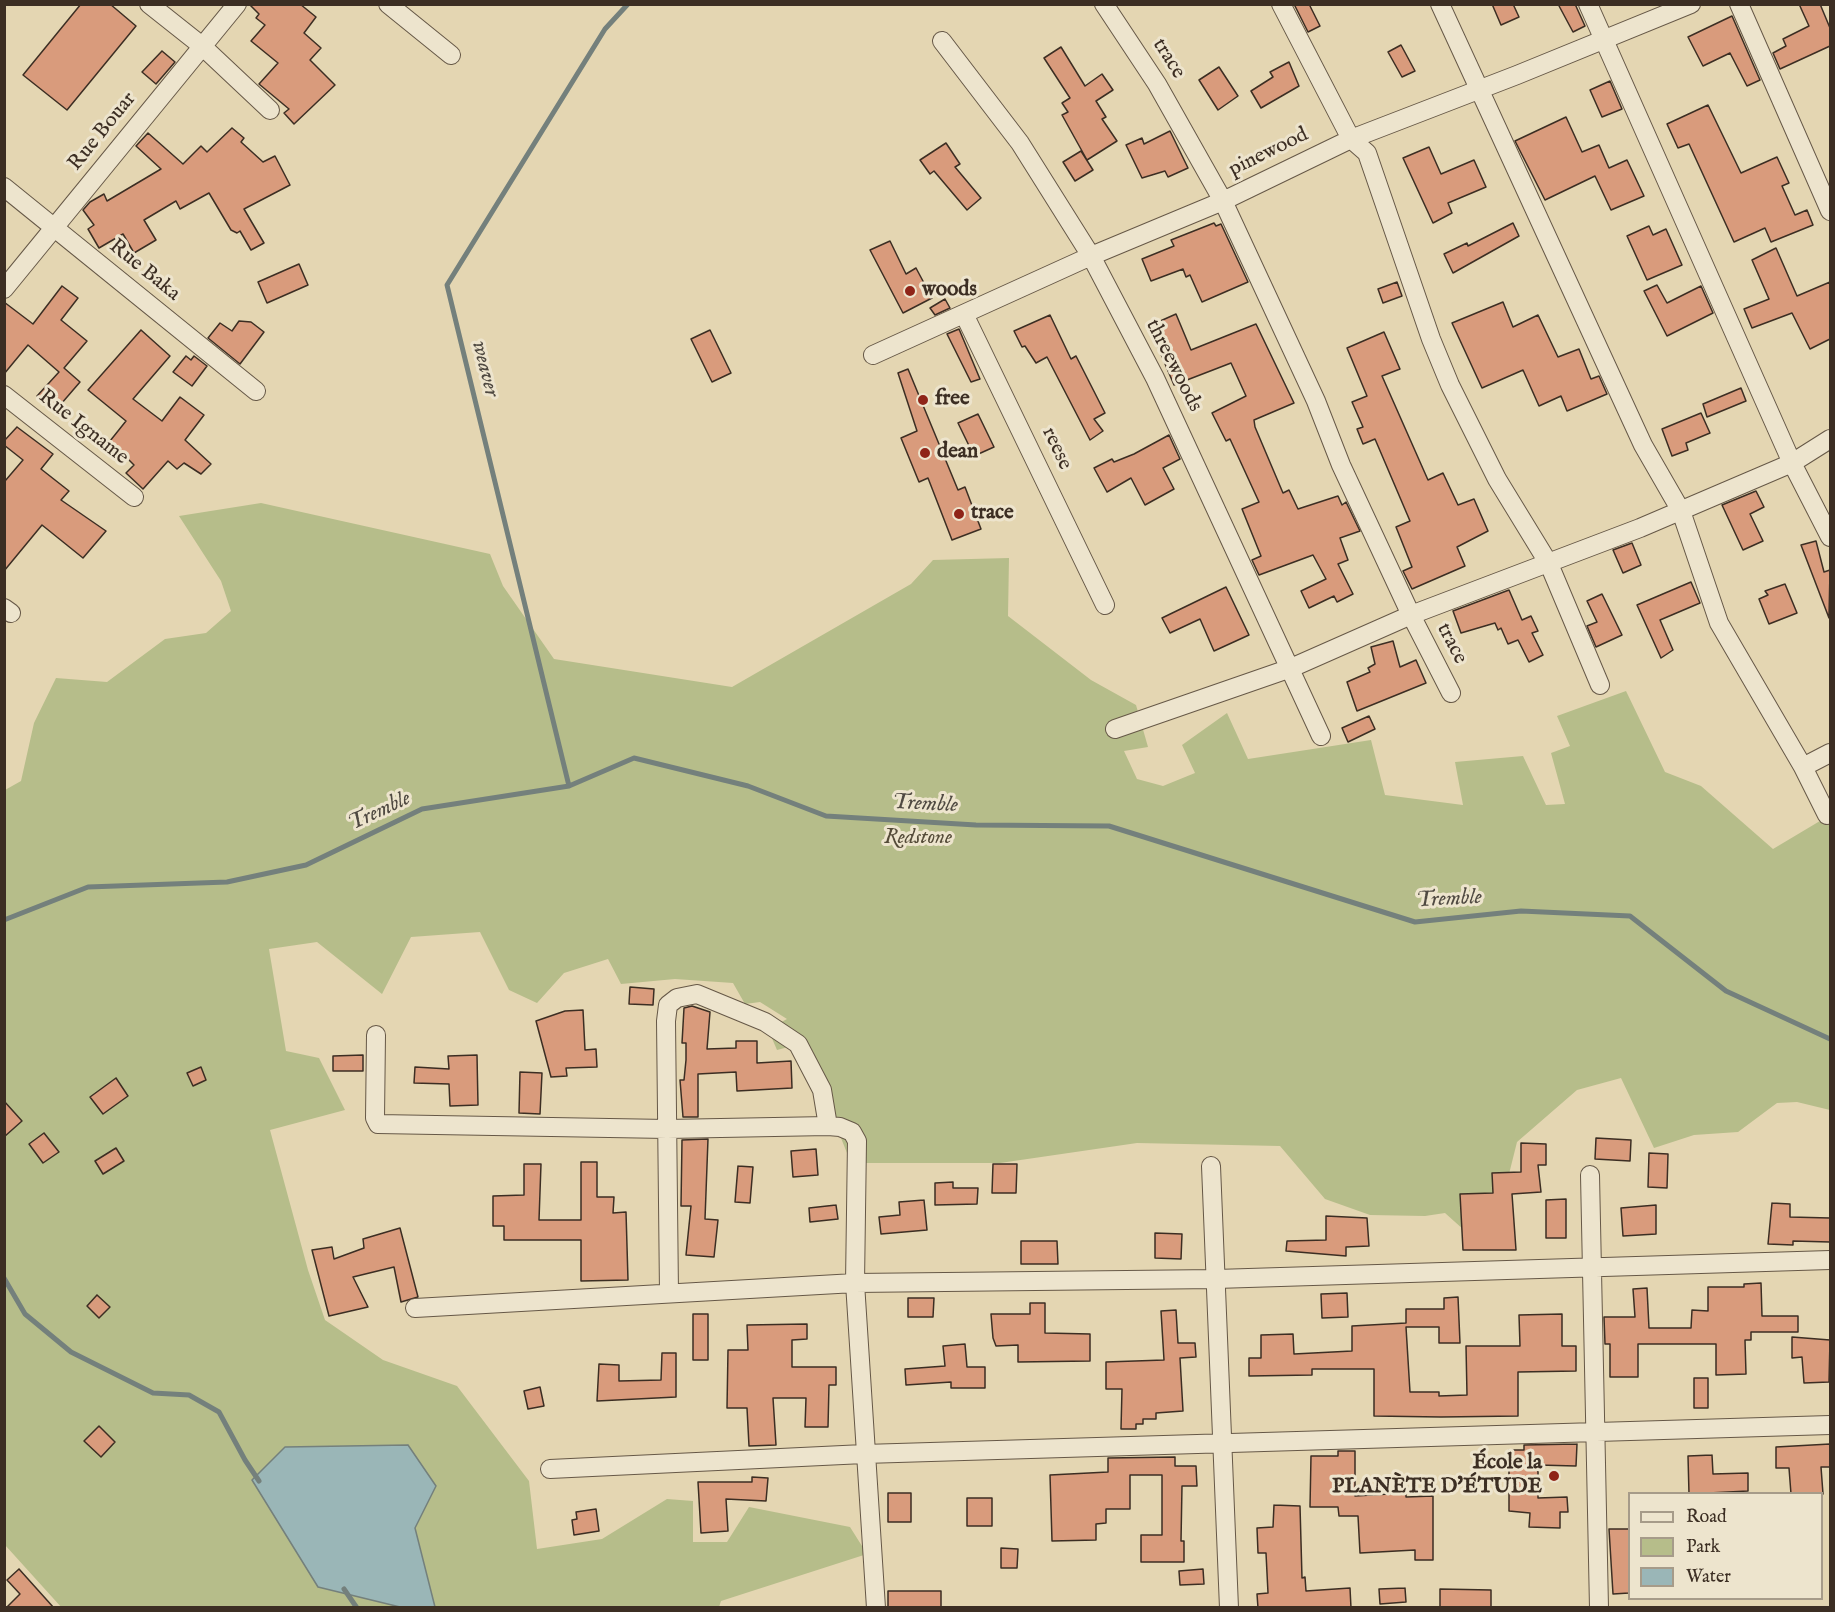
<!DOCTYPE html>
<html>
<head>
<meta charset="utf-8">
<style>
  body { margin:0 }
  #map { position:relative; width:1835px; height:1612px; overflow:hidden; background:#e4d6b2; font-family:"IM FELL English",serif }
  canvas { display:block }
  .frame { position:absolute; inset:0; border:6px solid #3c2e23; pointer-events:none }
  .legend { position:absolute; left:1628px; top:1492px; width:195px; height:108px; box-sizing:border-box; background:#ede4cd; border:2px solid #a69b89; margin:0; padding:8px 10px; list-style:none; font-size:18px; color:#3c2e23 }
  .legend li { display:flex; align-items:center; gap:12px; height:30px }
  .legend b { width:30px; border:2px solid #a69b89 }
</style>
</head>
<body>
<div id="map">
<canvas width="1835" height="1612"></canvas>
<div class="frame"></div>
<ul class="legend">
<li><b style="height:8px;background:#ede4cd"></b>Road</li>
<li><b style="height:16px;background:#b6bd8a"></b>Park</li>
<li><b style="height:16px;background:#9ab6b7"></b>Water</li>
</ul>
</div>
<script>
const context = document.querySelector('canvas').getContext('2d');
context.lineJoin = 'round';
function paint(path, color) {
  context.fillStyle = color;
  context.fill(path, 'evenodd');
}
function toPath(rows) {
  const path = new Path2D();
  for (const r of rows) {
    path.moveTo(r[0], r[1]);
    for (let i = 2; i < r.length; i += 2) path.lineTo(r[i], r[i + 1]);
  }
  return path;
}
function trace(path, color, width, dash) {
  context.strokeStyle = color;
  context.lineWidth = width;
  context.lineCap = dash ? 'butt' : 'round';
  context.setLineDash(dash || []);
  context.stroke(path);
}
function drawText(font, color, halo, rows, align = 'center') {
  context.font = font + ' "IM FELL English",serif';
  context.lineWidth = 6;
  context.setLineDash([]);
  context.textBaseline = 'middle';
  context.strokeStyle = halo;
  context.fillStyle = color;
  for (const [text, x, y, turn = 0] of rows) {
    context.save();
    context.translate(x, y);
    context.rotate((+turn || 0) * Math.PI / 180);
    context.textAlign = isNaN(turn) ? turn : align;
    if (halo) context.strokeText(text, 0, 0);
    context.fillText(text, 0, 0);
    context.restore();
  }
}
paint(toPath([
  [261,503,490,554,503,586,554,659,732,687,911,584,933,560,1009,558,1008,616,1091,680,1136,705,1148,747,1124,751,1137,779,1163,786,1195,773,1182,745,1227,713,1248,759,1371,740,1385,795,1463,805,1455,762,1523,756,1546,805,1565,804,1551,753,1570,746,1557,716,1626,691,1665,772,1701,786,1773,849,1830,815,1830,1110,1797,1102,1777,1103,1738,1132,1694,1135,1654,1148,1621,1078,1577,1090,1517,1142,1496,1226,1474,1239,1445,1213,1425,1216,1370,1215,1325,1199,1280,1146,1137,1143,1000,1163,851,1163,803,1043,777,1050,768,1029,787,1019,760,1002,745,1004,733,983,675,979,621,984,608,959,564,973,537,1003,509,990,480,932,411,937,382,994,317,942,269,949,286,1051,319,1058,345,1110,270,1130,308,1270,325,1320,383,1360,457,1386,529,1481,537,1549,602,1539,667,1499,693,1501,693,1542,727,1542,749,1507,850,1527,867,1554,721,1601,719,1607,62,1608,5,1545,5,790,21,781,34,723,56,678,107,682,165,639,206,633,231,611,221,581,179,516]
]), '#b6bd8a');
const water = toPath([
  [408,1445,436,1486,415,1528,435,1607,400,1607,318,1587,252,1480,285,1447,408,1445]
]);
paint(water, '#9ab6b7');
trace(water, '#74807c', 1.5);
trace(toPath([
  [569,786,447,285,605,29,628,4],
  [4,920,88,887,227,882,306,865,422,809,569,786,634,758,748,786,826,816,976,825,1109,826,1415,922,1521,911,1630,916,1726,991,1830,1039],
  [4,1278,25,1314,71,1352,153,1393,189,1395,219,1412,245,1460,259,1481],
  [344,1589,357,1608]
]), '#74807c', 5);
const building = toPath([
  [81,4,110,4,136,26,67,110,23,75,81,4],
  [249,4,300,4,316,17,304,33,321,48,310,60,335,85,294,124,284,113,289,109,259,84,278,63,251,41,265,25,256,18,259,14,249,4],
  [1294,4,1309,4,1320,26,1308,32,1294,4],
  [1492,4,1513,4,1519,17,1501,25,1492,4],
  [1558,4,1575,4,1585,26,1573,32,1558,4],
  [1799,4,1820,4,1830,28,1830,46,1780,69,1773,53,1786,46,1783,39,1809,26,1799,4],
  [1732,16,1760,80,1747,86,1730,53,1703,66,1688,37,1732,16],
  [1401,45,1415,71,1402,77,1388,52,1401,45],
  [1061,47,1085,86,1102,74,1113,90,1096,101,1106,117,1102,119,1117,141,1087,160,1062,115,1068,112,1062,103,1070,98,1044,58,1061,47],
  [162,51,175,62,156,84,142,72,162,51],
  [1289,62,1299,86,1261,108,1251,91,1273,77,1270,72,1289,62],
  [1219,67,1238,96,1218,110,1199,80,1219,67],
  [1610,81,1622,109,1602,117,1590,90,1610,81],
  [1708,105,1741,173,1777,157,1789,183,1782,186,1795,215,1807,210,1813,225,1771,242,1765,228,1734,242,1689,144,1678,148,1667,124,1708,105],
  [1566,117,1582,152,1599,145,1609,168,1627,160,1644,196,1611,210,1595,176,1545,200,1515,141,1566,117],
  [232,128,244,138,241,142,263,162,275,156,290,185,244,209,264,243,251,250,240,231,237,233,231,230,209,193,180,209,176,201,144,220,156,240,134,253,123,234,99,248,88,229,94,225,83,210,90,202,104,194,107,201,161,169,136,146,148,133,183,164,201,146,207,152,232,128],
  [1170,131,1188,168,1168,177,1165,171,1142,178,1126,145,1142,138,1144,144,1170,131],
  [946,143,960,164,955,167,981,198,967,210,934,171,930,174,920,160,946,143],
  [1429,147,1441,174,1474,160,1486,187,1448,203,1452,213,1433,223,1403,158,1429,147],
  [1081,151,1093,170,1075,181,1063,162,1081,151],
  [1214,223,1216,226,1221,224,1248,282,1202,302,1190,275,1186,277,1183,269,1151,281,1142,259,1174,246,1171,240,1214,223],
  [1513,223,1519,236,1453,273,1444,254,1467,243,1468,246,1513,223],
  [1649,226,1653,235,1666,229,1682,265,1647,280,1627,236,1649,226],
  [890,241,906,274,916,268,932,298,903,313,870,250,890,241],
  [1776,248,1797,296,1830,282,1830,339,1810,349,1792,313,1752,328,1744,309,1769,299,1752,260,1776,248],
  [299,264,308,285,267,303,258,282,299,264],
  [1397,282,1402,296,1383,303,1378,289,1397,282],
  [1657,285,1667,303,1701,286,1713,313,1667,336,1644,291,1657,285],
  [62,286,78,298,61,320,87,341,64,368,80,382,55,411,37,396,59,372,28,345,4,374,4,302,33,324,62,286],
  [945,299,950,308,935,315,930,308,945,299],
  [1503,302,1513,327,1538,315,1558,357,1579,349,1591,379,1599,376,1607,394,1567,411,1561,396,1539,406,1523,370,1482,388,1452,323,1503,302],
  [1176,314,1191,350,1256,324,1294,403,1254,420,1255,427,1283,493,1289,490,1298,509,1338,496,1342,505,1346,502,1360,531,1340,538,1348,560,1338,564,1353,594,1337,602,1334,596,1309,608,1301,591,1326,579,1313,555,1259,575,1252,560,1261,556,1242,509,1259,502,1230,439,1226,441,1212,413,1246,396,1231,363,1174,385,1149,326,1176,314],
  [1050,315,1071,359,1076,356,1105,413,1094,419,1103,431,1090,440,1047,357,1036,363,1025,346,1022,347,1014,331,1050,315],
  [239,321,251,322,264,332,240,364,208,338,220,323,232,331,239,321],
  [959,329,980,379,971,382,947,334,959,329],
  [141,330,170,356,133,399,162,421,180,397,204,415,185,440,211,464,201,474,184,463,177,469,168,461,143,489,126,473,134,465,110,441,126,421,88,390,141,330],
  [710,330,731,373,712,382,691,339,710,330],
  [1384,332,1400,369,1382,376,1428,480,1443,473,1458,505,1474,499,1488,531,1457,547,1465,566,1412,589,1403,571,1412,567,1396,527,1410,521,1375,439,1363,444,1357,429,1363,427,1352,402,1367,396,1347,348,1384,332],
  [186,356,191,360,194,356,207,366,192,386,173,372,186,356],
  [908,369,958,490,965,487,981,529,952,540,928,478,919,482,901,438,917,431,898,373,908,369],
  [1741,388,1746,401,1707,417,1703,404,1741,388],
  [1701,413,1710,433,1686,443,1688,450,1672,456,1662,429,1701,413],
  [978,414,994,447,974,456,958,423,978,414],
  [17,427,53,454,41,469,69,491,61,500,106,531,83,558,42,525,4,571,5,481,23,460,4,445,4,441,17,427],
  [1169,435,1180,459,1163,468,1174,489,1145,505,1131,478,1107,492,1094,468,1112,459,1114,462,1134,454,1169,435],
  [1756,491,1764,507,1750,514,1763,541,1743,550,1722,505,1756,491],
  [1816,541,1824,572,1830,570,1829,618,1801,545,1816,541],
  [1632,543,1641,565,1623,573,1613,550,1632,543],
  [1691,582,1700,603,1660,620,1673,650,1661,658,1637,605,1691,582],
  [1785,584,1797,613,1769,624,1759,599,1768,595,1765,591,1785,584],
  [1226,587,1249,635,1214,651,1200,619,1170,633,1162,618,1226,587],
  [1509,590,1522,620,1531,616,1538,631,1532,633,1543,655,1529,662,1518,640,1508,644,1501,628,1498,630,1495,623,1461,633,1453,611,1509,590],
  [1602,594,1622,635,1596,647,1587,626,1597,622,1587,601,1602,594],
  [1393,641,1400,667,1416,660,1426,683,1357,711,1347,682,1370,672,1368,668,1375,664,1371,647,1393,641],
  [1369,716,1375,729,1348,742,1342,728,1369,716],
  [630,987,654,989,653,1005,629,1004,630,987],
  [692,1006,710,1012,707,1049,736,1048,736,1041,757,1041,757,1063,791,1061,792,1088,737,1091,736,1072,698,1074,698,1117,683,1117,680,1080,684,1080,686,1060,686,1043,682,1043,684,1008,692,1006],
  [583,1010,585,1050,596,1049,597,1067,566,1068,567,1076,551,1077,536,1021,565,1011,583,1010],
  [363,1055,363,1071,333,1071,333,1056,363,1055],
  [477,1055,478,1105,450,1106,449,1084,414,1083,415,1067,449,1069,448,1056,477,1055],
  [201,1067,206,1080,193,1086,187,1073,201,1067],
  [520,1072,542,1073,540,1114,519,1113,520,1072],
  [116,1078,128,1096,103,1114,90,1097,116,1078],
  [4,1101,22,1121,4,1137,4,1101],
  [44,1133,59,1152,43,1163,29,1144,44,1133],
  [1596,1138,1631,1140,1630,1161,1595,1159,1596,1138],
  [708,1139,705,1219,718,1220,714,1257,686,1255,691,1206,681,1206,682,1140,708,1139],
  [1521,1143,1546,1144,1546,1165,1538,1165,1541,1192,1512,1194,1516,1250,1463,1250,1460,1194,1493,1193,1492,1173,1521,1172,1521,1143],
  [116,1148,124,1161,103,1174,95,1161,116,1148],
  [816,1149,818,1175,793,1177,791,1151,816,1149],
  [1649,1153,1668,1154,1667,1188,1648,1187,1649,1153],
  [581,1162,597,1162,597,1197,614,1197,613,1213,626,1212,628,1280,581,1281,581,1240,504,1240,504,1226,493,1226,493,1196,524,1195,524,1164,541,1164,539,1220,581,1220,581,1162],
  [993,1164,1017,1164,1016,1193,992,1193,993,1164],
  [738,1166,753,1167,750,1203,735,1202,738,1166],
  [953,1182,953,1188,978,1188,977,1204,935,1205,935,1183,953,1182],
  [1566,1199,1566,1238,1546,1238,1546,1200,1566,1199],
  [924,1200,927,1230,881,1234,879,1217,900,1215,899,1202,924,1200],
  [1772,1203,1790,1204,1790,1217,1830,1218,1830,1242,1793,1241,1793,1245,1768,1244,1772,1203],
  [836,1205,838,1219,810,1222,809,1208,836,1205],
  [1656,1205,1656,1234,1623,1236,1621,1208,1656,1205],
  [1326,1216,1367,1218,1369,1246,1346,1247,1346,1256,1286,1251,1287,1241,1326,1240,1326,1216],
  [400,1228,418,1297,401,1302,394,1267,353,1277,368,1307,329,1316,312,1250,332,1247,334,1259,364,1248,363,1239,400,1228],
  [1155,1233,1182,1234,1181,1259,1155,1258,1155,1233],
  [1021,1241,1057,1241,1058,1264,1021,1264,1021,1241],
  [1761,1283,1762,1316,1798,1316,1798,1332,1751,1332,1751,1340,1745,1340,1746,1374,1716,1375,1716,1344,1638,1344,1638,1377,1610,1377,1610,1344,1605,1344,1604,1317,1635,1317,1633,1289,1647,1288,1649,1328,1691,1328,1692,1310,1708,1311,1708,1287,1744,1287,1744,1284,1761,1283],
  [1347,1293,1348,1317,1322,1318,1321,1294,1347,1293],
  [97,1295,110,1307,99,1318,87,1306,97,1295],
  [1458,1297,1460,1343,1439,1343,1439,1327,1406,1327,1410,1392,1439,1392,1439,1396,1467,1395,1466,1346,1520,1346,1519,1315,1562,1314,1562,1346,1576,1346,1576,1371,1518,1372,1518,1416,1441,1417,1374,1416,1374,1369,1312,1369,1312,1375,1249,1376,1249,1358,1261,1358,1261,1335,1293,1334,1294,1354,1352,1351,1352,1326,1406,1323,1406,1309,1444,1309,1444,1298,1458,1297],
  [908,1298,934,1298,933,1317,908,1317,908,1298],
  [1030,1303,1045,1303,1045,1333,1090,1334,1090,1361,1018,1362,1018,1345,996,1346,993,1338,991,1314,1030,1314,1030,1303],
  [1176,1310,1178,1343,1195,1343,1196,1357,1180,1358,1183,1411,1156,1413,1156,1419,1143,1419,1143,1424,1136,1424,1136,1429,1121,1429,1122,1389,1106,1389,1106,1362,1164,1360,1161,1311,1176,1310],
  [693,1314,708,1314,708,1360,693,1360,693,1314],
  [807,1324,807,1339,792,1340,792,1367,836,1367,836,1385,829,1385,828,1427,805,1427,806,1398,773,1398,776,1445,749,1446,747,1408,727,1408,728,1350,748,1350,747,1325,807,1324],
  [1792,1337,1830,1340,1829,1382,1804,1383,1802,1357,1792,1358,1792,1337],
  [965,1344,967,1367,985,1367,985,1388,951,1388,951,1382,906,1385,905,1369,945,1366,943,1346,965,1344],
  [662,1353,676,1353,676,1397,597,1401,599,1364,619,1365,619,1381,661,1380,662,1353],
  [1694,1378,1708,1378,1708,1408,1694,1408,1694,1378],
  [540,1387,544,1406,528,1409,524,1391,540,1387],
  [99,1426,115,1442,101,1457,84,1441,99,1426],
  [1577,1444,1576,1466,1538,1465,1538,1498,1567,1497,1568,1512,1560,1512,1560,1528,1529,1527,1530,1513,1509,1511,1509,1450,1524,1450,1524,1445,1577,1444],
  [1830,1444,1830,1467,1821,1467,1823,1494,1791,1494,1789,1468,1776,1468,1776,1447,1830,1444],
  [1338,1451,1355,1451,1355,1496,1406,1493,1406,1497,1433,1496,1433,1560,1415,1560,1415,1550,1360,1553,1358,1516,1339,1516,1338,1507,1310,1507,1311,1456,1338,1456,1338,1451],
  [1712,1455,1713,1474,1748,1473,1748,1491,1689,1494,1688,1456,1712,1455],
  [1175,1457,1175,1466,1196,1466,1197,1486,1182,1486,1181,1541,1184,1541,1184,1562,1141,1562,1141,1535,1162,1535,1162,1475,1130,1475,1130,1509,1106,1509,1106,1523,1096,1524,1096,1540,1052,1541,1050,1475,1108,1472,1108,1458,1175,1457],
  [752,1477,768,1478,766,1501,726,1499,728,1531,701,1533,698,1482,752,1482,752,1477],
  [888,1493,911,1493,911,1522,888,1522,888,1493],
  [967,1498,992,1498,992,1526,967,1526,967,1498],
  [1274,1505,1300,1506,1302,1578,1305,1577,1306,1591,1350,1588,1351,1608,1258,1608,1257,1594,1268,1593,1266,1553,1258,1553,1257,1528,1273,1527,1274,1505],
  [596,1509,599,1531,574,1535,572,1520,577,1519,576,1512,596,1509],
  [1609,1529,1629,1529,1629,1593,1613,1594,1609,1529],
  [1001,1548,1018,1549,1017,1568,1001,1568,1001,1548],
  [19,1569,54,1608,6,1608,20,1594,7,1580,19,1569],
  [1203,1569,1204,1584,1180,1585,1179,1571,1203,1569],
  [1405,1588,1406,1602,1380,1604,1379,1589,1405,1588],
  [1440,1589,1491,1590,1491,1608,1440,1608,1440,1589],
  [888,1591,941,1591,941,1608,888,1608,888,1591]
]);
paint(building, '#d99b7c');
trace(building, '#3c2e23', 1.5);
const street = toPath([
  [149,4,202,46,270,110],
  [388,4,451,55],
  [1104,4,1157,84,1223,201,1316,401,1341,465,1411,615,1451,693],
  [1281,4,1351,139,1367,153,1431,339,1450,385,1497,479,1549,564,1600,685],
  [1440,4,1643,445,1681,511,1719,623,1803,767,1827,815],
  [1588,4,1792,463,1830,537],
  [1739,4,1830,211],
  [942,41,1020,143,1091,256,1155,378,1321,736],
  [4,187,256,391],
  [4,289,237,4],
  [964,314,1105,605],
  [873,355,1091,256,1223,201,1351,139,1517,75,1691,4],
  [4,395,134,497],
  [4,608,11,613],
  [1115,729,1291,668,1411,615,1640,528,1792,463,1830,439],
  [1803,767,1830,753],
  [376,1035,375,1118,378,1124,667,1129,828,1126,840,1127,852,1132,857,1141,855,1283,876,1608],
  [1211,1166,1229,1608],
  [1590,1175,1599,1608],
  [669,1293,666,1021,668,1005,677,998,697,994,765,1022,798,1044,822,1090,828,1126],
  [415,1308,855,1283,1216,1279,1830,1260],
  [550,1469,864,1454,1830,1425]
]);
trace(street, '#665847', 20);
trace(street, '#ede4cd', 18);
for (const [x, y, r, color] of [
  [910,291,6,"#8f2418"],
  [923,400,6,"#8f2418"],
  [925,453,6,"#8f2418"],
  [959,514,6,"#8f2418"],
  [1554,1476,6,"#8f2418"]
]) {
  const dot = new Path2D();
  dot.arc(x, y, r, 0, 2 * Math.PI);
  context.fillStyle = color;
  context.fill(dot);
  trace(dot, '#ede4cd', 2);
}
drawText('21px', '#3c2e23', '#ede4cd', [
  ["trace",1168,59,58],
  ["Rue Bouar",103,132,-51],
  ["pinewood",1269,153,-26],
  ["Rue Baka",144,271,39],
  ["threewoods",1173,366,63],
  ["Rue Igname",83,428,38],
  ["reese",1056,449,65],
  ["trace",1451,644,63]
]);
drawText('bold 21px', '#3c2e23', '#ede4cd', [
  ["woods",922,291],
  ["free",935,400],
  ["dean",937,453],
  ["trace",971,514],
  ["École la",1542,1464,"right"],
  ["PLANÈTE D'ÉTUDE",1542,1488,"right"]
], 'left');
drawText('italic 21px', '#544b38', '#ede4cd', [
  ["Redstone",918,839]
]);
drawText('italic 22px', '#4f4941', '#ede4cd', [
  ["weaver",484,369,76],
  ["Tremble",925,805,3],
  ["Tremble",380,812,-25],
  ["Tremble",1449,900,-3]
]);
</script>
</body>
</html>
